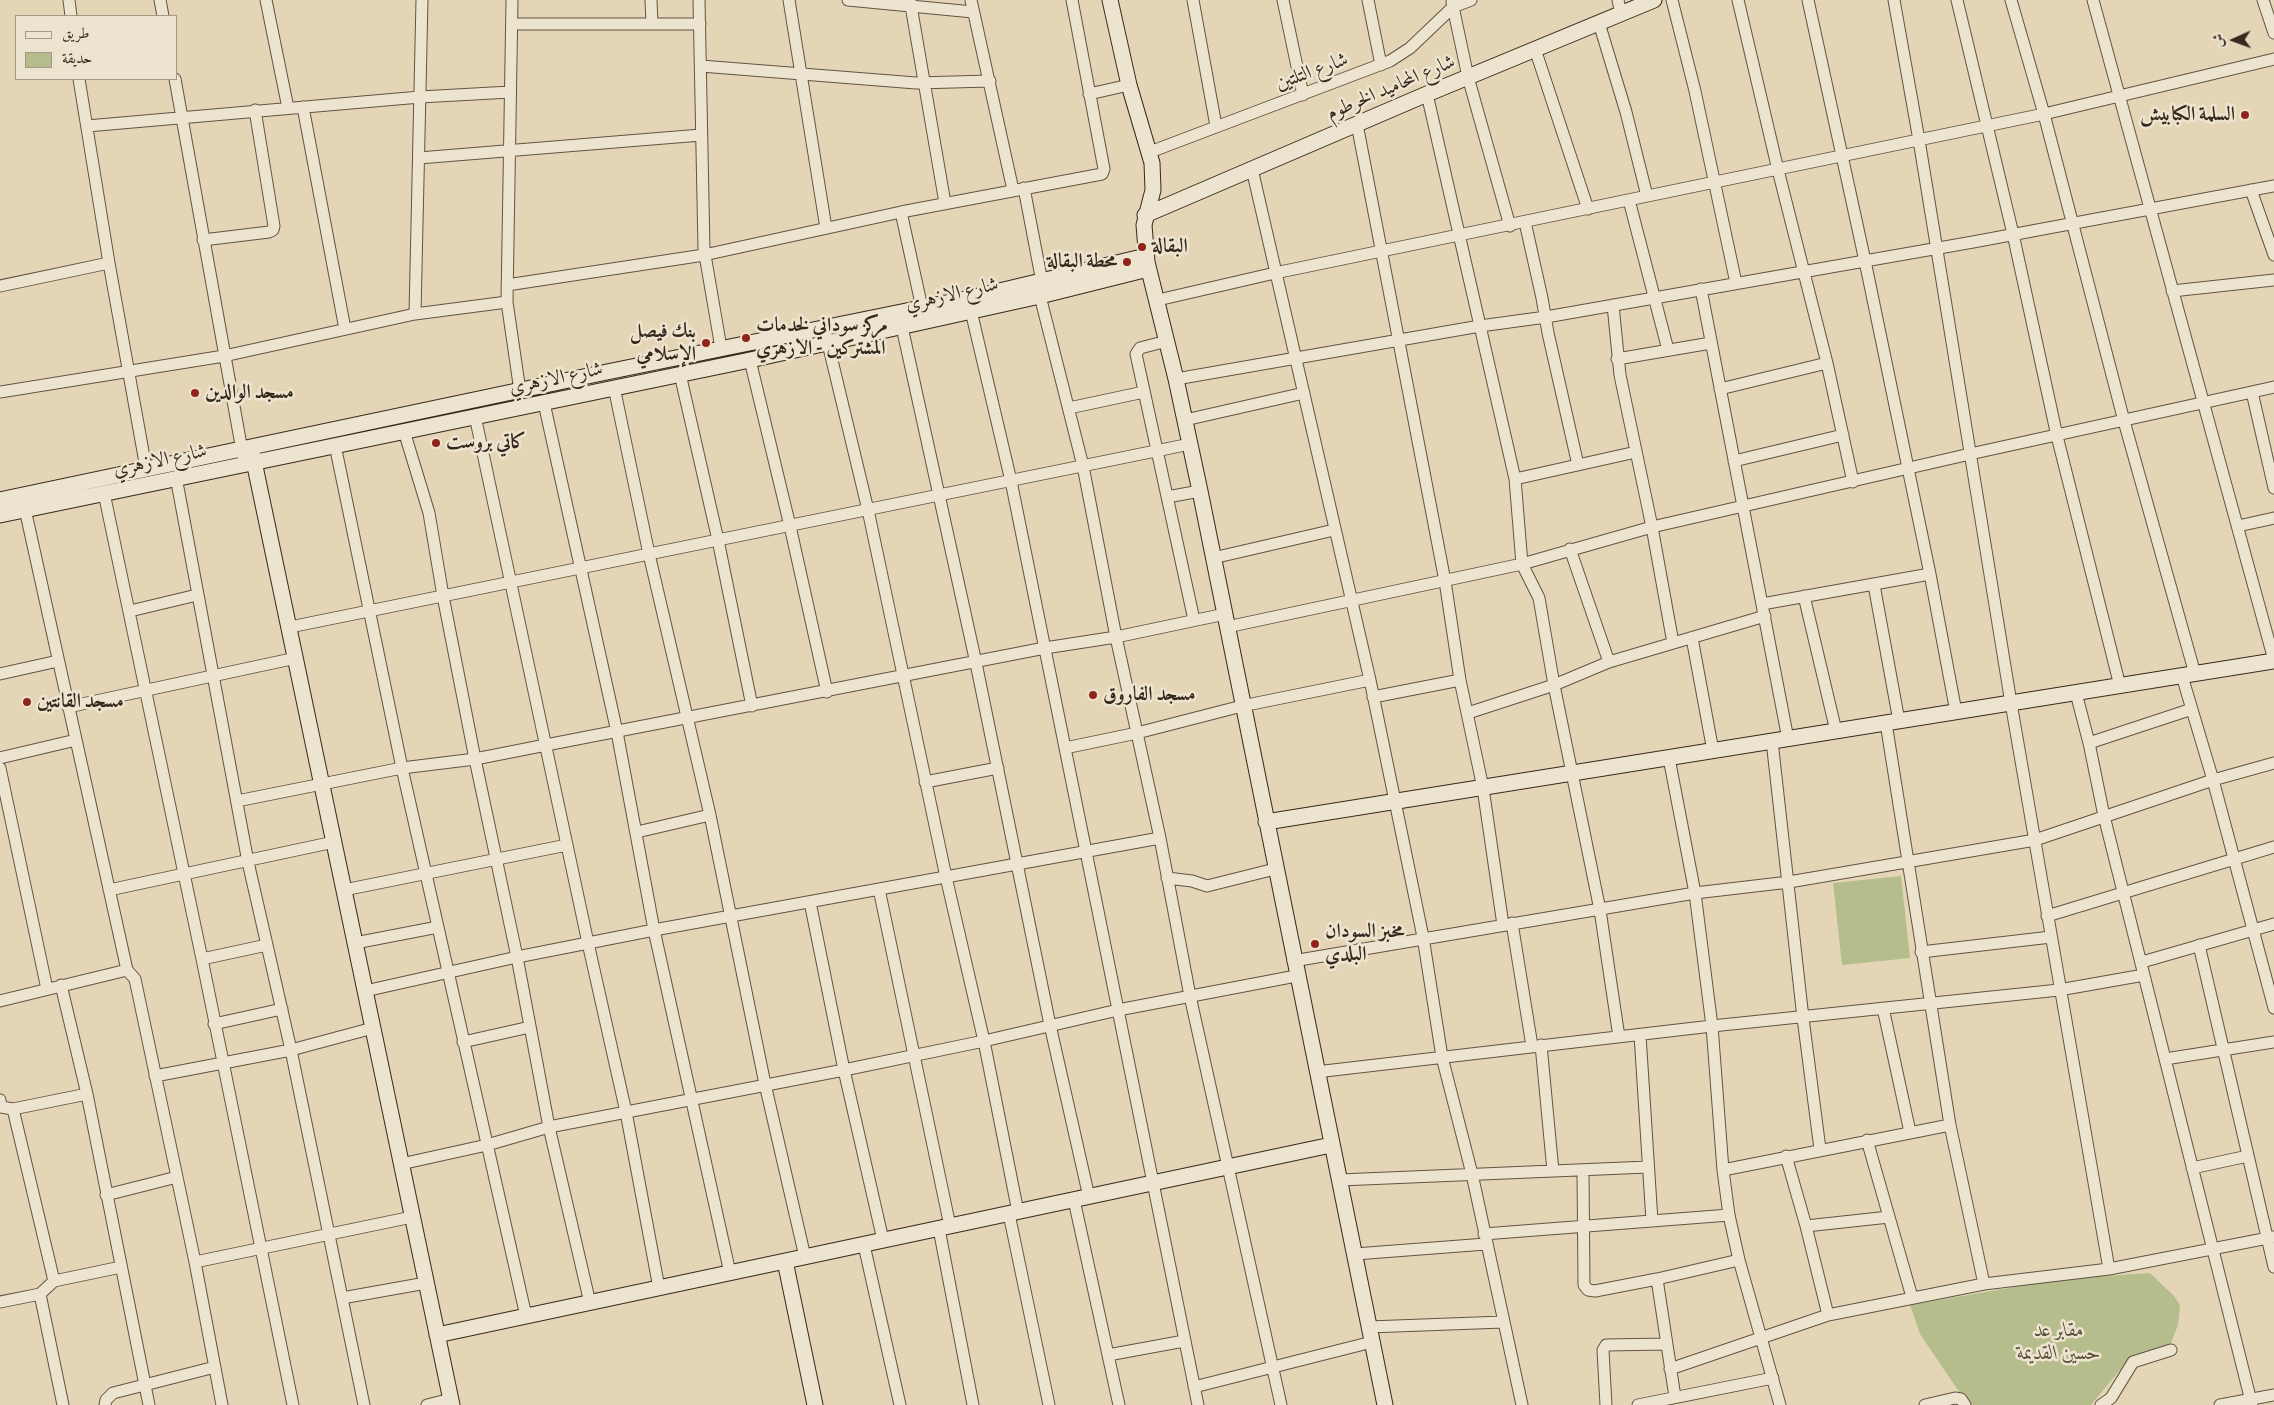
<!DOCTYPE html>
<html>
<head>
<meta charset="utf-8">
<style>
  body { margin:0 }
  #map { position:relative; width:2274px; height:1405px; overflow:hidden; background:#e4d5b6; font-family:Alegreya,Amiri,serif }
  canvas { display:block }
  .legend { position:absolute; left:15px; top:15px; width:162px; height:65px; box-sizing:border-box; background:#ede4d0; border:1px solid #a49988; margin:0; padding:6px 9px; list-style:none; font-size:15px; color:#37281d }
  .legend li { display:flex; align-items:center; gap:10px; height:25px }
  .legend b { width:25px; border:1px solid #a49988 }
  .north { position:absolute; left:2209px; top:15px; width:50px; height:50px; -webkit-text-stroke:4px #ede4d0; paint-order:stroke; rotate:268deg; font-size:14px; font-weight:700; line-height:20px; text-align:center; color:#37281d }
  .north::after { content:''; display:block; margin:auto; width:18px; height:22px; background:#37281d; clip-path:polygon(50% 0,100% 100%,50% 72%,0 100%) }
</style>
</head>
<body>
<div id="map">
<canvas width="2274" height="1405"></canvas>
<ul class="legend">
<li><b style="height:6px;background:#ede4d0"></b>طريق</li>
<li><b style="height:14px;background:#b6bd8d"></b>حديقة</li>
</ul>
<div class="north">ش</div>
</div>
<script>
const context = document.querySelector('canvas').getContext('2d');
context.lineJoin = 'round';
function paint(path, color) {
  context.fillStyle = color;
  context.fill(path, 'evenodd');
}
function toPath(rows) {
  const path = new Path2D();
  for (const r of rows) {
    path.moveTo(r[0], r[1]);
    for (let i = 2; i < r.length; i += 2) path.lineTo(r[i], r[i + 1]);
  }
  return path;
}
function trace(path, color, width, dash) {
  context.strokeStyle = color;
  context.lineWidth = width;
  context.lineCap = dash ? 'butt' : 'round';
  context.setLineDash(dash || []);
  context.stroke(path);
}
function drawText(font, color, halo, rows, align = 'center') {
  context.font = font + ' Alegreya,Amiri,serif';
  context.lineWidth = 5;
  context.setLineDash([]);
  context.textBaseline = 'middle';
  context.strokeStyle = halo;
  context.fillStyle = color;
  for (const [text, x, y, turn = 0] of rows) {
    context.save();
    context.translate(x, y);
    context.rotate((+turn || 0) * Math.PI / 180);
    context.textAlign = isNaN(turn) ? turn : align;
    if (halo) context.strokeText(text, 0, 0);
    context.fillText(text, 0, 0);
    context.restore();
  }
}
paint(toPath([
  [1901,876,1910,958,1842,965,1833,883],
  [2150,1273,2174,1296,2180,1305,2178,1325,2171,1343,2165,1348,2132,1358,2124,1365,2091,1405,1968,1405,1920,1334,1910,1305,2015,1287,2044,1280]
]), '#b6bd8d');
const street = toPath([
  [69,0,71,16],
  [160,0,163,16],
  [266,0,288,108],
  [512,0,507,302,520,391],
  [651,0,652,24],
  [699,0,704,249,721,348],
  [789,0,826,228],
  [848,0,973,12],
  [910,0,945,203],
  [971,0,1013,190],
  [1193,0,1216,126],
  [1283,0,1303,95],
  [1368,0,1381,65],
  [1618,0,1621,14],
  [1672,0,1695,91,1736,283],
  [1738,0,1778,170,1827,363,1853,482],
  [1808,0,1865,261,1930,574,1956,712],
  [1894,0,1919,140,2011,703,2109,1269],
  [1957,0,2013,234,2057,436,2120,686],
  [2011,0,2044,114,2124,421,2195,674],
  [2093,0,2274,660],
  [2263,0,2274,33],
  [1452,2,1468,77,1510,226],
  [1599,23,1626,112,1647,196],
  [512,24,700,24],
  [1535,49,1588,209],
  [701,66,916,83,990,81],
  [79,79,109,263,146,468],
  [175,79,243,456],
  [1089,94,1129,85],
  [1427,94,1515,479,1522,564,1539,598,1554,685,1600,910,1619,1037],
  [303,107,345,329],
  [1357,124,1445,581,1460,680,1483,788,1503,925],
  [87,126,420,97,510,92],
  [1150,152,1390,61,1410,48,1453,7,1471,0],
  [419,158,701,135],
  [1252,169,1370,680,1423,937,1442,1057,1472,1174,1522,1405],
  [1024,188,1042,282],
  [2251,190,2274,255],
  [1629,200,1668,350],
  [901,212,922,308],
  [1525,222,1542,298,1548,333,1578,465],
  [203,240,269,232,273,230,274,226,255,110],
  [507,285,704,255,901,212,1102,174,1104,169,1072,0],
  [0,286,109,263],
  [1701,289,1788,739],
  [2172,291,2274,280],
  [1040,296,1083,466,1116,637,1160,838,1190,996,1281,1405],
  [1158,300,1275,273,2044,114,2274,59],
  [1613,305,1620,375,1652,527,1673,643],
  [971,311,1011,481,1198,1405],
  [415,314,422,0],
  [824,327,868,510,946,877,984,1041,1018,1212],
  [902,327,976,663,1050,1025,1089,1197],
  [1167,341,1140,348,1136,354,1194,620],
  [1617,359,1711,343],
  [750,360,790,526,827,692],
  [680,374,718,540,752,706],
  [1176,379,1480,326,1546,317,1973,242,2274,186],
  [614,387,649,554,710,815,765,1084,805,1257],
  [1720,389,1827,363],
  [0,392,224,356,415,314,507,302],
  [2252,392,2274,488],
  [544,403,617,732,654,930,730,1273],
  [1069,408,1144,392],
  [475,416,588,943,626,1112,659,1288],
  [1185,420,1304,393],
  [404,431,429,513,443,596,475,759,517,957,549,1127,590,1303],
  [335,445,402,768,526,1316],
  [1734,461,1843,435],
  [176,477,248,862,291,1050,364,1405],
  [1515,479,1636,452],
  [104,493,202,959,293,1405],
  [1167,497,1200,491],
  [25,509,127,970,135,979,195,1262,222,1405],
  [2238,526,2274,518],
  [1570,549,1609,662],
  [1213,558,1334,530],
  [1874,585,1899,721],
  [1804,596,1836,731],
  [1762,604,1930,574],
  [130,611,197,595],
  [290,627,1190,444],
  [1227,627,1522,564,1652,527,1970,454,2274,387],
  [1692,638,1713,751],
  [0,674,58,661],
  [2182,676,2213,780,2274,1008],
  [2076,693,2089,743,2104,816,2252,1405],
  [1373,697,1460,680],
  [68,707,296,658],
  [1468,713,1554,685,1609,662,1765,616],
  [1886,723,1950,1125,1984,1284],
  [1772,741,1803,1018,1820,1149],
  [2089,743,2192,709],
  [1065,748,1137,733,1242,706,1370,680],
  [0,758,76,740],
  [1669,758,1695,893,1712,1026,1723,1170,1729,1215,1739,1260,1780,1405],
  [0,768,47,989],
  [925,782,998,768],
  [237,801,402,768,475,759,546,745,1045,648,1116,637,1225,614],
  [637,832,710,815],
  [1167,878,1192,881,1207,886,1275,869],
  [879,889,950,1226],
  [109,890,334,842],
  [344,890,567,845],
  [810,902,844,1070,883,1240],
  [2047,916,2274,847],
  [1512,923,1532,1046],
  [355,943,438,927],
  [2199,945,2274,1267],
  [1921,952,2051,937],
  [202,959,267,945],
  [1293,961,1695,893,1789,882,2035,840,2213,780,2274,763],
  [2142,962,2274,924],
  [61,985,87,1094,149,1405],
  [365,991,517,957,654,930,1160,838],
  [0,1001,127,970],
  [1883,1008,1910,1132],
  [214,1024,282,1009],
  [1640,1035,1652,1221],
  [463,1042,530,1027],
  [1541,1045,1553,1171],
  [2165,1059,2274,1042],
  [1316,1072,1712,1026,2059,990,2144,975],
  [155,1076,291,1050,373,1028],
  [0,1100,1,1107,13,1109,54,1281,40,1294,63,1405],
  [13,1109,87,1094],
  [1867,1140,1912,1297],
  [1786,1156,1806,1226,1828,1315],
  [401,1164,487,1145,549,1127,844,1070,984,1041,1118,1010,1296,976],
  [2192,1168,2248,1156],
  [1583,1170,1584,1285,1588,1290,1595,1291,1657,1279,1739,1260],
  [1723,1170,1950,1125],
  [1340,1180,1648,1167],
  [106,1195,177,1177],
  [1074,1200,1119,1405],
  [1009,1214,1049,1405],
  [1806,1226,1889,1217],
  [939,1229,973,1405],
  [1484,1234,1729,1215],
  [864,1245,900,1405],
  [1355,1254,1486,1244],
  [195,1262,412,1217],
  [1657,1279,1675,1397],
  [54,1281,121,1267],
  [342,1298,426,1283],
  [0,1302,40,1294],
  [1369,1327,1503,1322],
  [1108,1355,1184,1341],
  [1670,1369,1828,1315,1984,1284,2109,1269,2274,1237],
  [1194,1387,1372,1342],
  [105,1405,106,1400,113,1393,215,1367],
  [427,1405,451,1399],
  [1606,1405,1603,1350,1606,1345,1667,1344],
  [1638,1405,1773,1378],
  [1925,1405,1955,1398,1961,1399,1965,1405],
  [2101,1405,2111,1398,2133,1362,2171,1350],
  [2220,1405,2274,1395]
]);
const secondary = toPath([
  [1110,0,1129,85,1152,163,1153,190,1144,225,1147,262,1176,379,1200,491,1385,1405],
  [1145,215,1427,94,1654,0],
  [252,452,452,1405],
  [0,500,602,373,970,298,1146,256],
  [0,515,750,360,1040,296,1148,269],
  [1266,822,2274,661],
  [785,1261,815,1405],
  [437,1335,1331,1145]
]);
trace(street, '#625343', 13);
trace(secondary, '#37281d', 17);
trace(street, '#ede4d0', 11);
trace(secondary, '#ede4d0', 15);
for (const [x, y, r, color] of [
  [2245,115,5,"#8f2418"],
  [1142,247,5,"#8f2418"],
  [1127,262,5,"#8f2418"],
  [746,338,5,"#8f2418"],
  [706,343,5,"#8f2418"],
  [195,393,5,"#8f2418"],
  [436,443,5,"#8f2418"],
  [1093,695,5,"#8f2418"],
  [27,702,5,"#8f2418"],
  [1315,944,5,"#8f2418"]
]) {
  const dot = new Path2D();
  dot.arc(x, y, r, 0, 2 * Math.PI);
  context.fillStyle = color;
  context.fill(dot);
  trace(dot, '#ede4d0', 2);
}
drawText('20px', '#37281d', '#ede4d0', [
  ["شارع التلتين",1312,72,-20],
  ["شارع المحاميد الخرطوم",1391,88,-23],
  ["شارع الازهري",952,295,-13],
  ["شارع الازهري",556,379,-12],
  ["شارع الازهري",160,461,-12]
]);
drawText('bold 20px', '#37281d', '#ede4d0', [
  ["السلمة الكبابيش",2235,115,"right"],
  ["البقالة",1152,247],
  ["محطة البقالة",1117,262,"right"],
  ["مركز سوداني لخدمات",756,326],
  ["المشتركين - الازهري",756,349],
  ["بنك فيصل",696,332,"right"],
  ["الإسلامي",696,355,"right"],
  ["مسجد الوالدين",205,393],
  ["كاتي بروست",446,443],
  ["مسجد الفاروق",1103,695],
  ["مسجد القانتين",37,702],
  ["مخبز السودان",1325,932],
  ["البلدي",1325,955]
], 'left');
drawText('italic 20px', '#574d39', '#ede4d0', [
  ["مقابر عد",2059,1331],
  ["حسين القديمة",2059,1354]
]);
</script>
</body>
</html>
